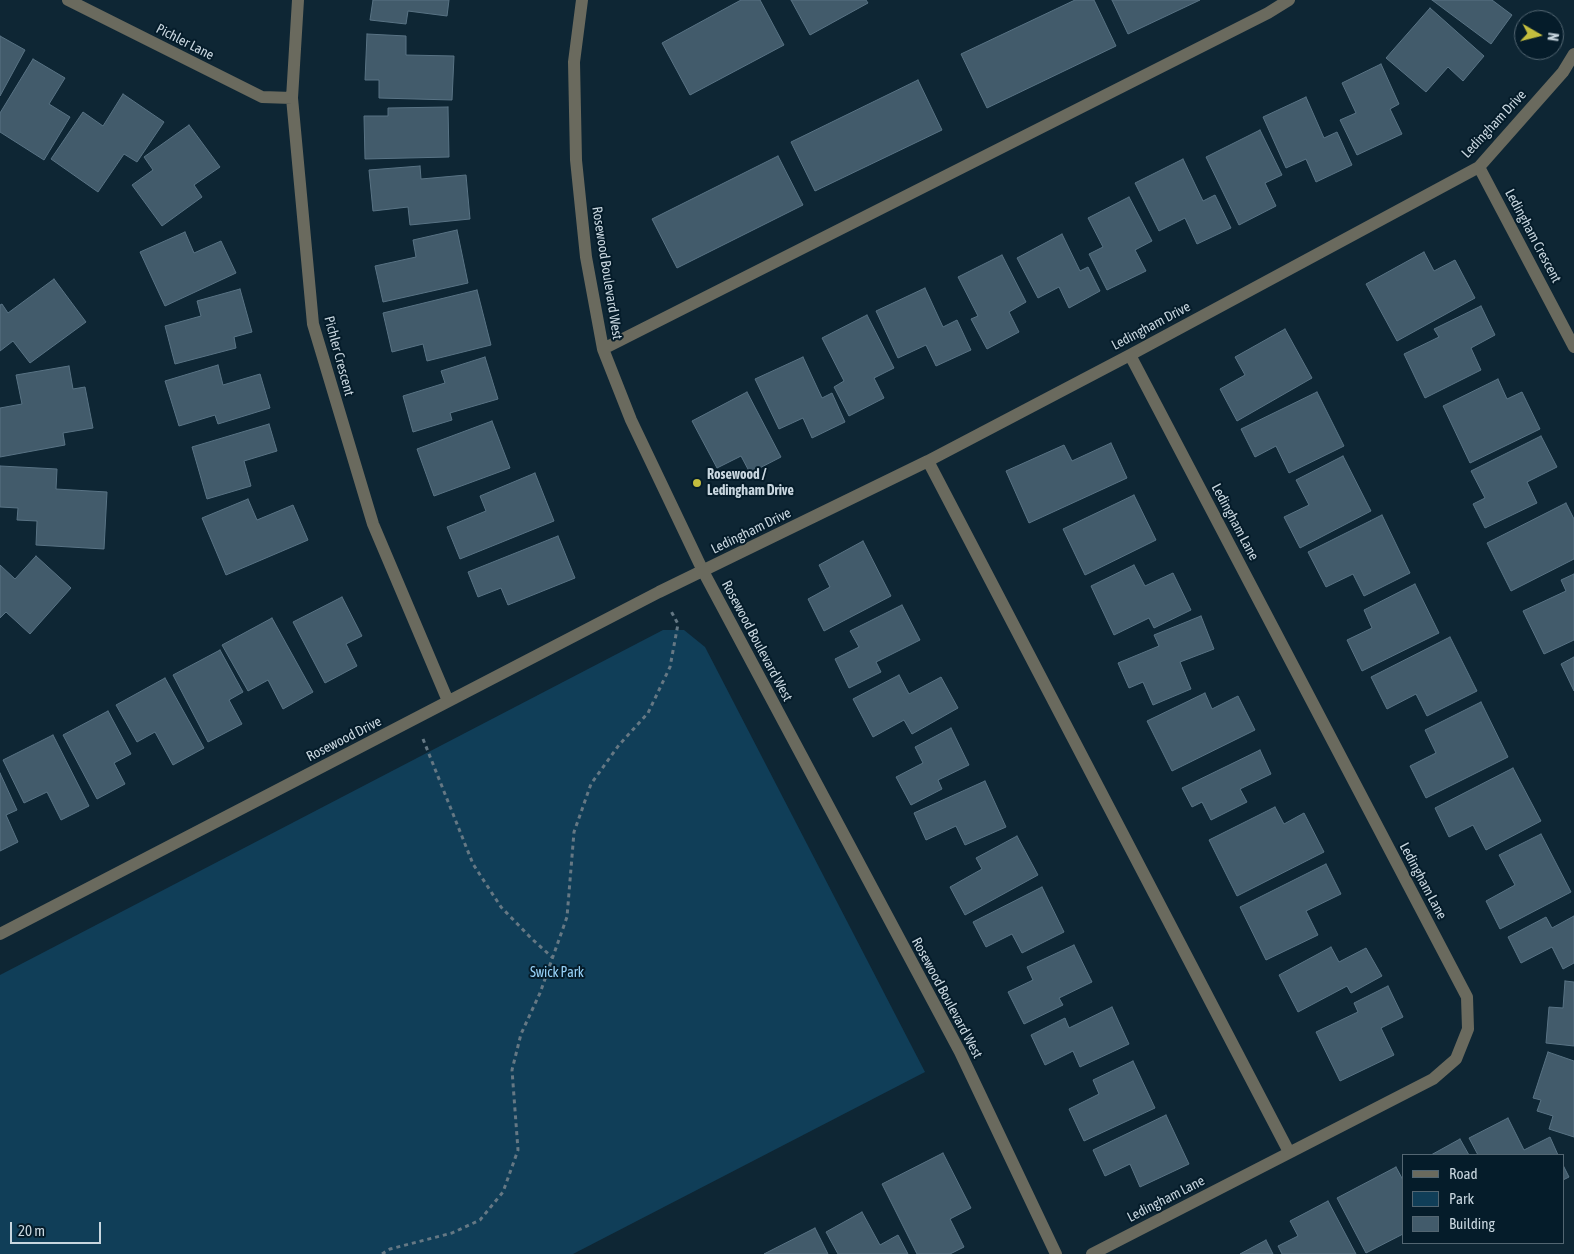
<!DOCTYPE html>
<html>
<head>
<meta charset="utf-8">
<style>
  body { margin:0 }
  #map { position:relative; width:1574px; height:1254px; overflow:hidden; background:#0e2634; font-family:"Asap Condensed",sans-serif }
  canvas { display:block }
  .legend { position:absolute; left:1402px; top:1154px; width:162px; height:90px; box-sizing:border-box; background:#051c2a; border:1px solid #536672; margin:0; padding:6px 9px; list-style:none; font-size:15px; color:#c8d6df }
  .legend li { display:flex; align-items:center; gap:10px; height:25px }
  .legend b { width:25px; border:1px solid #536672 }
  .north { position:absolute; left:1514px; top:10px; width:50px; height:50px; box-sizing:border-box; background:#051c2a; border:1px solid #536672; border-radius:50%; rotate:98deg; font-size:14px; font-weight:700; line-height:20px; text-align:center; color:#c8d6df }
  .north::after { content:''; display:block; margin:auto; width:18px; height:22px; background:#c3bd3e; clip-path:polygon(50% 0,100% 100%,50% 72%,0 100%) }
  .scale { position:absolute; left:10px; top:1222px; width:91px; height:22px; box-sizing:border-box; border:2px solid #c8d6df; border-top:0; padding-left:6px; font-size:15px; line-height:18px; white-space:nowrap; color:#c8d6df; -webkit-text-stroke:4px #051c2a; paint-order:stroke }
</style>
</head>
<body>
<div id="map">
<canvas width="1574" height="1254"></canvas>
<ul class="legend">
<li><b style="height:6px;background:#6a6a5e"></b>Road</li>
<li><b style="height:14px;background:#103e58"></b>Park</li>
<li><b style="height:14px;background:#425b6b"></b>Building</li>
</ul>
<div class="north">N</div>
<div class="scale">20 m</div>
</div>
<script>
const context = document.querySelector('canvas').getContext('2d');
context.lineJoin = 'round';
function paint(path, color) {
  context.fillStyle = color;
  context.fill(path, 'evenodd');
}
function toPath(rows) {
  const path = new Path2D();
  for (const r of rows) {
    path.moveTo(r[0], r[1]);
    for (let i = 2; i < r.length; i += 2) path.lineTo(r[i], r[i + 1]);
  }
  return path;
}
function trace(path, color, width, dash) {
  context.strokeStyle = color;
  context.lineWidth = width;
  context.lineCap = dash ? 'butt' : 'round';
  context.setLineDash(dash || []);
  context.stroke(path);
}
function drawText(font, color, halo, rows, align = 'center') {
  context.font = font + ' "Asap Condensed",sans-serif';
  context.lineWidth = 4;
  context.setLineDash([]);
  context.textBaseline = 'middle';
  context.strokeStyle = halo;
  context.fillStyle = color;
  for (const [text, x, y, turn = 0] of rows) {
    context.save();
    context.translate(x, y);
    context.rotate((+turn || 0) * Math.PI / 180);
    context.textAlign = isNaN(turn) ? turn : align;
    if (halo) context.strokeText(text, 0, 0);
    context.fillText(text, 0, 0);
    context.restore();
  }
}
paint(toPath([
  [663,630,684,630,705,647,925,1072,573,1254,0,1254,0,975]
]), '#103e58');
const building = toPath([
  [373,0,449,0,447,16,408,11,406,24,370,20,373,0],
  [741,0,760,0,784,45,690,95,662,43,741,0],
  [791,0,866,0,868,3,810,35,791,0],
  [1075,0,1094,0,1116,46,987,108,961,54,1075,0],
  [1112,0,1200,0,1128,34,1112,0],
  [1432,0,1492,0,1512,15,1491,44,1432,0],
  [1430,8,1484,56,1463,81,1448,67,1426,92,1386,58,1430,8],
  [367,34,406,36,406,55,454,56,452,100,379,98,379,80,365,80,367,34],
  [0,36,25,50,0,96,0,36],
  [33,59,65,78,49,104,70,117,44,160,0,132,0,113,33,59],
  [1381,64,1399,104,1390,109,1402,134,1357,155,1340,120,1356,113,1342,83,1381,64],
  [918,80,942,130,815,191,791,142,918,80],
  [123,94,164,122,137,162,124,154,98,192,51,159,83,112,103,126,123,94],
  [1306,97,1324,138,1337,132,1352,165,1316,182,1306,159,1286,168,1263,117,1306,97],
  [448,107,449,157,365,159,364,116,388,116,388,108,448,107],
  [189,125,220,167,194,185,202,197,162,226,132,185,153,170,144,157,189,125],
  [1260,130,1282,175,1265,183,1276,206,1239,225,1206,157,1260,130],
  [778,156,803,205,677,268,652,219,778,156],
  [1183,159,1203,201,1215,195,1231,228,1197,244,1185,218,1159,231,1135,183,1183,159],
  [420,166,421,179,466,175,470,219,410,225,408,207,373,211,369,170,420,166],
  [1129,197,1152,241,1135,250,1146,271,1107,290,1089,254,1103,247,1088,218,1129,197],
  [457,230,468,283,383,302,375,266,416,257,413,240,457,230],
  [185,232,194,253,221,241,236,273,165,306,140,252,185,232],
  [1062,234,1080,271,1088,267,1100,291,1069,308,1059,287,1038,298,1017,258,1062,234],
  [1424,252,1434,271,1455,260,1475,298,1397,341,1366,284,1424,252],
  [1002,255,1026,302,1009,312,1019,332,987,349,971,319,978,316,958,277,1002,255],
  [54,279,86,322,30,363,13,341,0,351,0,305,2,304,8,313,54,279],
  [925,288,943,327,957,320,971,350,936,366,926,345,898,358,876,311,925,288],
  [240,289,252,332,234,337,236,348,175,364,165,326,201,316,197,301,240,289],
  [477,290,491,345,427,361,423,344,392,352,383,313,477,290],
  [1481,306,1495,335,1471,348,1481,370,1425,398,1404,354,1439,337,1434,329,1481,306],
  [867,315,894,368,874,378,884,398,849,416,834,387,844,381,822,338,867,315],
  [1285,329,1312,378,1237,421,1220,389,1245,375,1235,357,1285,329],
  [485,357,498,399,450,413,452,420,413,432,403,396,445,383,441,371,485,357],
  [803,357,822,398,832,393,845,422,812,438,803,418,779,429,755,379,803,357],
  [218,365,223,385,260,374,270,408,218,424,215,415,179,426,165,381,218,365],
  [69,366,73,389,85,387,93,428,63,433,65,445,0,457,0,408,22,404,16,375,69,366],
  [1498,379,1507,399,1522,392,1540,429,1470,463,1443,406,1498,379],
  [747,392,781,457,750,473,741,456,717,468,692,421,747,392],
  [1317,392,1344,446,1289,473,1276,446,1255,457,1241,429,1317,392],
  [492,421,510,468,434,496,417,449,492,421],
  [269,424,277,451,244,461,251,486,207,499,192,447,269,424],
  [1541,436,1557,467,1527,482,1537,503,1485,528,1473,504,1485,498,1471,471,1541,436],
  [1111,443,1127,478,1029,523,1006,471,1064,445,1072,461,1111,443],
  [1343,456,1371,511,1300,548,1284,517,1309,505,1296,480,1343,456],
  [0,466,57,469,56,489,107,492,104,549,36,545,37,521,17,520,18,508,0,507,0,466],
  [535,473,554,521,460,559,447,527,486,511,480,496,535,473],
  [1134,495,1156,540,1085,575,1063,529,1134,495],
  [248,499,257,520,293,505,308,540,226,575,202,518,248,499],
  [1566,503,1574,519,1574,559,1511,591,1487,543,1566,503],
  [1382,515,1410,573,1364,596,1353,574,1326,587,1308,552,1382,515],
  [558,536,575,578,508,605,501,588,478,597,468,572,558,536],
  [863,541,891,596,824,631,808,599,830,587,819,565,863,541],
  [36,556,71,588,30,634,6,612,0,618,0,565,15,579,36,556],
  [1134,565,1145,586,1173,573,1191,610,1154,628,1149,618,1114,635,1091,586,1134,565],
  [1574,574,1574,640,1544,654,1523,611,1566,591,1561,580,1574,574],
  [1415,584,1439,633,1362,671,1347,640,1372,628,1364,610,1415,584],
  [342,597,362,636,346,644,357,666,325,683,293,622,342,597],
  [902,605,920,640,876,662,881,672,849,688,835,659,859,647,850,631,902,605],
  [1201,616,1214,649,1180,662,1191,689,1153,705,1143,682,1129,688,1118,663,1159,646,1154,635,1201,616],
  [272,618,313,692,283,709,268,680,248,691,222,645,272,618],
  [1450,637,1477,691,1427,716,1416,694,1387,709,1371,677,1450,637],
  [220,650,243,692,229,700,242,724,208,742,173,675,220,650],
  [1574,657,1574,691,1561,664,1574,657],
  [899,675,909,694,941,677,958,708,912,734,904,720,873,737,853,699,899,675],
  [165,678,204,748,173,765,155,732,137,742,116,705,165,678],
  [1205,693,1212,709,1238,696,1255,730,1172,771,1147,721,1205,693],
  [1481,702,1508,757,1426,798,1410,766,1436,753,1425,730,1481,702],
  [108,711,131,754,114,763,125,784,97,799,63,735,108,711],
  [951,728,969,765,938,780,942,789,911,805,896,777,923,763,915,747,951,728],
  [53,735,89,806,61,820,47,792,24,803,3,760,53,735],
  [1260,750,1271,774,1240,789,1247,802,1211,820,1202,802,1192,807,1182,788,1260,750],
  [1513,768,1541,821,1486,850,1473,825,1449,837,1435,808,1513,768],
  [0,773,17,810,6,815,18,842,0,851,0,773],
  [985,781,1006,827,965,845,956,826,926,840,914,813,985,781],
  [1275,807,1284,824,1304,813,1324,852,1237,896,1209,840,1275,807],
  [1541,834,1571,892,1500,929,1486,901,1515,885,1499,855,1541,834],
  [1017,836,1038,875,965,915,950,887,982,869,976,858,1017,836],
  [1326,864,1341,894,1306,911,1318,935,1266,960,1240,907,1326,864],
  [1042,887,1064,932,1022,953,1012,934,986,947,973,922,1042,887],
  [1574,916,1574,963,1563,969,1552,947,1521,963,1508,937,1546,917,1552,928,1574,916],
  [1074,945,1092,982,1059,998,1063,1005,1024,1024,1008,992,1033,980,1027,967,1074,945],
  [1331,947,1339,962,1366,948,1382,976,1351,993,1347,986,1298,1012,1279,975,1331,947],
  [1565,981,1574,982,1574,1046,1546,1043,1549,1007,1563,1008,1565,981],
  [1388,986,1403,1017,1381,1028,1394,1055,1340,1081,1316,1032,1358,1012,1354,1003,1388,986],
  [1112,1007,1129,1044,1080,1067,1073,1051,1045,1065,1031,1035,1065,1018,1069,1028,1112,1007],
  [1548,1052,1574,1061,1574,1137,1549,1129,1553,1116,1537,1111,1541,1100,1533,1098,1548,1052],
  [1133,1061,1155,1108,1084,1141,1069,1109,1099,1094,1093,1080,1133,1061],
  [1166,1115,1189,1164,1140,1187,1130,1164,1105,1176,1093,1150,1166,1115],
  [1508,1118,1524,1150,1550,1137,1558,1155,1478,1155,1469,1138,1508,1118],
  [1460,1139,1469,1155,1431,1155,1460,1139],
  [943,1153,971,1208,950,1219,964,1247,950,1254,917,1254,882,1184,943,1153],
  [1563,1165,1569,1177,1563,1180,1563,1165],
  [1396,1167,1403,1180,1403,1234,1366,1253,1337,1198,1396,1167],
  [1328,1201,1356,1254,1282,1254,1278,1246,1298,1236,1290,1221,1328,1201],
  [862,1212,880,1245,898,1235,908,1254,838,1254,826,1232,862,1212],
  [815,1228,828,1254,764,1254,815,1228],
  [1266,1240,1273,1254,1240,1254,1266,1240]
]);
paint(building, '#425b6b');
trace(building, '#597384', 1);
trace(toPath([
  [423,739,473,864,501,907,532,939,553,958],
  [382,1254,390,1249,452,1233,480,1220,503,1192,518,1150,512,1070,521,1034,540,993,567,917,574,832,591,784,619,745,648,713,670,667,678,624,671,611]
]), '#657884', 3, [4, 4]);
trace(toPath([
  [68,0,262,97,292,98],
  [298,0,292,98,313,324,373,524,448,701],
  [582,0,574,62,576,160,586,257,603,349,631,420,703,571,960,1052,1056,1254],
  [1479,167,1574,347],
  [603,349,1268,13,1289,0],
  [928,461,1289,1152],
  [0,934,659,592,928,461,1130,355,1479,167,1563,72,1574,54],
  [1092,1254,1433,1079,1456,1059,1468,1029,1467,997,1130,355]
]), '#6a6a5e', 12);
for (const [x, y, r, color] of [
  [697,483,5,"#c3bd3e"]
]) {
  const dot = new Path2D();
  dot.arc(x, y, r, 0, 2 * Math.PI);
  context.fillStyle = color;
  context.fill(dot);
  trace(dot, '#051c2a', 2);
}
drawText('14px', '#c8d6df', '#051c2a', [
  ["Pichler Lane",185,42,27],
  ["Ledingham Drive",1494,124,-47],
  ["Ledingham Crescent",1533,236,62],
  ["Rosewood Boulevard West",607,273,81],
  ["Ledingham Drive",1151,326,-28],
  ["Pichler Crescent",339,356,75],
  ["Ledingham Lane",1235,522,62],
  ["Ledingham Drive",751,531,-26],
  ["Rosewood Boulevard West",757,641,62],
  ["Rosewood Drive",344,739,-27],
  ["Ledingham Lane",1423,881,62],
  ["Rosewood Boulevard West",947,998,62],
  ["Ledingham Lane",1166,1199,-27]
]);
drawText('bold 14px', '#c8d6df', '#051c2a', [
  ["Rosewood /",707,475],
  ["Ledingham Drive",707,491]
], 'left');
drawText('14px', '#98d2f8', '#051c2a', [
  ["Swick Park",557,973]
]);
</script>
</body>
</html>
